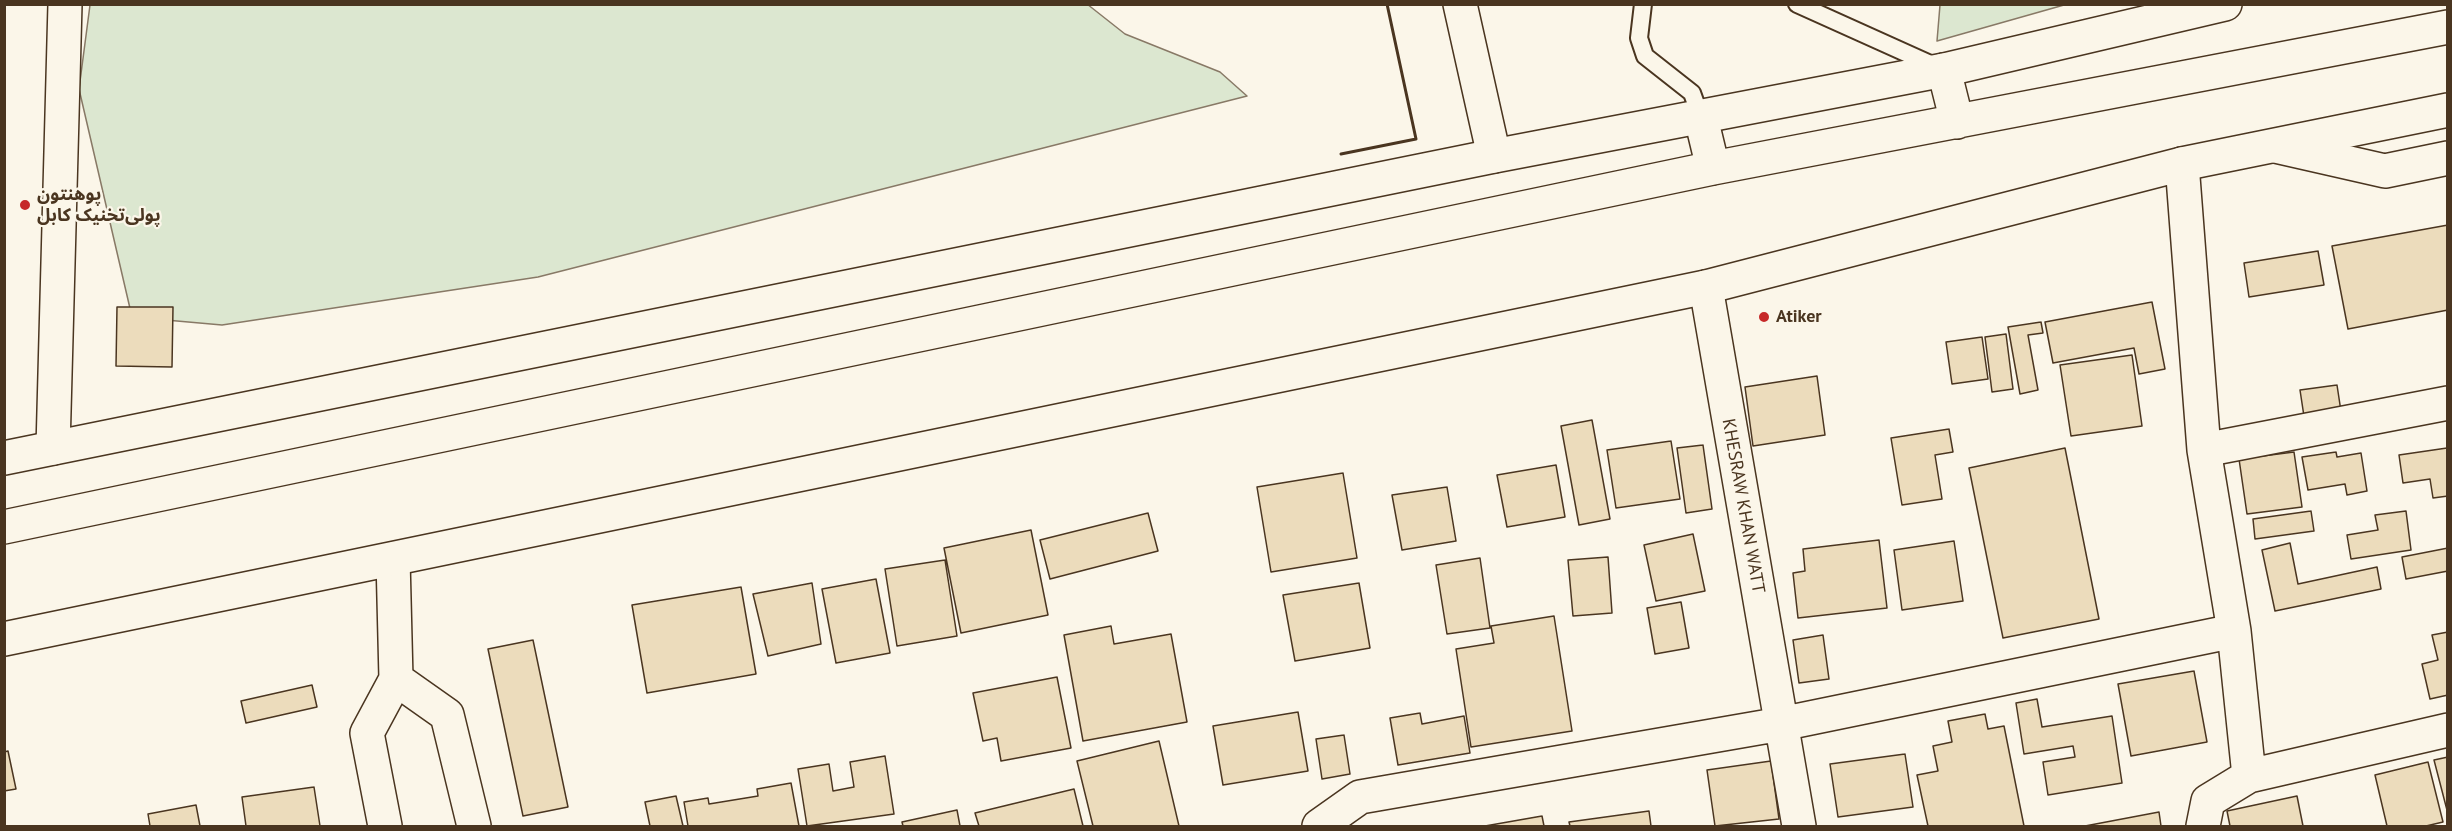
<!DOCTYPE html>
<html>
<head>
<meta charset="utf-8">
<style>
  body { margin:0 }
  #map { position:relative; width:2452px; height:831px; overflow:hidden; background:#fbf6e9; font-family:"PT Sans",sans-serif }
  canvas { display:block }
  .frame { position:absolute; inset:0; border:6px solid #4a3520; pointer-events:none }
</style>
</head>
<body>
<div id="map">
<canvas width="2452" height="831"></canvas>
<div class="frame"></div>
</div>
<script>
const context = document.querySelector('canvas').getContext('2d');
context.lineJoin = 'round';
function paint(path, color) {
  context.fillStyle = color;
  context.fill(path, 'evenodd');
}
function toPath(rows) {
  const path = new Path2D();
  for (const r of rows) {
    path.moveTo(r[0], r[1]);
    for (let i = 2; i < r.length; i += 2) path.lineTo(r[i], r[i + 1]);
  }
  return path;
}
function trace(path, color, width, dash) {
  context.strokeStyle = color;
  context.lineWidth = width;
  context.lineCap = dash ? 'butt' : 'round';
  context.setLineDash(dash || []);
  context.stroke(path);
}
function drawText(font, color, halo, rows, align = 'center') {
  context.font = font + ' "PT Sans","Noto Sans Arabic",sans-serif';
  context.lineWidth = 4.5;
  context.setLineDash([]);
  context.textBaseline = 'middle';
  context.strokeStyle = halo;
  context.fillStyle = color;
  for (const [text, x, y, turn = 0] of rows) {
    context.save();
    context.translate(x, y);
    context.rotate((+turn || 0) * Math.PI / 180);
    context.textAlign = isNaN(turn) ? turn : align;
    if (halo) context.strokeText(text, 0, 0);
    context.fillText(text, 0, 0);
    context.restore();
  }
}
const green = toPath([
  [1087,4,1125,34,1220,72,1247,96,538,277,222,325,132,317,79,89,90,5,1087,4],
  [1940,5,1940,4,2064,5,1937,41,1940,5]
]);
paint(green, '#dce7d0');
trace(green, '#887966', 1.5);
const building = toPath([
  [2448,225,2448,310,2348,329,2332,246,2448,225],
  [2318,251,2324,285,2249,297,2244,263,2318,251],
  [2152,302,2165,369,2139,374,2134,348,2053,363,2045,322,2152,302],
  [117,307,173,307,172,367,116,366,117,307],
  [2041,322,2043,333,2028,335,2038,390,2020,394,2008,327,2041,322],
  [2006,334,2013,389,1992,392,1985,337,2006,334],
  [1982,337,1988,379,1952,384,1946,342,1982,337],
  [2132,355,2142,426,2071,436,2060,365,2132,355],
  [1817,376,1825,435,1753,446,1745,387,1817,376],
  [2337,385,2342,418,2305,423,2300,390,2337,385],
  [1592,420,1610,519,1579,525,1561,426,1592,420],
  [1949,429,1953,452,1935,455,1942,499,1902,505,1891,438,1949,429],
  [1671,441,1680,499,1616,508,1607,450,1671,441],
  [1703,445,1712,509,1686,513,1677,448,1703,445],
  [2065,448,2099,619,2003,638,1969,468,2065,448],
  [2447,448,2448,496,2433,498,2430,479,2403,483,2399,455,2447,448],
  [2294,452,2302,507,2247,514,2239,459,2294,452],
  [2336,452,2337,457,2361,453,2367,491,2347,495,2345,484,2308,490,2302,457,2336,452],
  [1556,465,1565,517,1507,527,1497,475,1556,465],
  [1343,473,1357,558,1271,572,1257,487,1343,473],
  [1447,487,1456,541,1402,550,1392,495,1447,487],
  [2311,511,2314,531,2255,539,2253,519,2311,511],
  [2406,511,2411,550,2351,559,2347,535,2378,530,2375,515,2406,511],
  [1148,513,1158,551,1050,579,1040,540,1148,513],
  [1031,530,1048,615,961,633,944,548,1031,530],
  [1693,534,1705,591,1656,601,1644,545,1693,534],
  [1879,540,1887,608,1798,618,1793,573,1805,571,1803,549,1879,540],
  [1954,541,1963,601,1902,610,1894,550,1954,541],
  [2290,543,2298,584,2377,567,2381,589,2275,611,2262,550,2290,543],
  [2448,548,2448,571,2406,579,2402,557,2448,548],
  [1608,557,1612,613,1573,616,1568,560,1608,557],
  [1480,558,1490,628,1447,634,1436,565,1480,558],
  [945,560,957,636,897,646,885,569,945,560],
  [876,579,890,653,836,663,822,589,876,579],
  [812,583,821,644,768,656,753,594,812,583],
  [1359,583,1370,648,1295,661,1283,595,1359,583],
  [741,587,756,674,647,693,632,605,741,587],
  [1681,602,1689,648,1655,654,1647,608,1681,602],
  [1554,616,1572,731,1471,747,1456,649,1494,643,1491,626,1554,616],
  [1111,626,1114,644,1171,634,1187,722,1083,741,1064,635,1111,626],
  [2448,632,2448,695,2430,699,2422,664,2438,660,2432,635,2448,632],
  [1823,635,1829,679,1799,683,1793,640,1823,635],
  [533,640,568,807,523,816,488,649,533,640],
  [2194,671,2207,742,2131,756,2118,684,2194,671],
  [1057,677,1071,748,1001,761,997,738,983,741,973,693,1057,677],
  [312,685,317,707,246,723,241,701,312,685],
  [2037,699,2042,727,2112,716,2122,783,2048,795,2043,762,2075,757,2073,746,2024,754,2016,703,2037,699],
  [1298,712,1308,771,1223,785,1213,726,1298,712],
  [1420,713,1422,724,1464,716,1470,753,1398,765,1390,718,1420,713],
  [1985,714,1988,729,2004,726,2024,826,1928,826,1917,775,1938,771,1933,746,1952,742,1948,721,1985,714],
  [1344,735,1350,774,1322,779,1316,739,1344,735],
  [1159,741,1179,826,1093,826,1077,761,1159,741],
  [8,751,16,789,4,791,4,752,8,751],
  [1905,754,1913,807,1838,817,1830,764,1905,754],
  [885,756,894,814,807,826,798,769,829,764,833,791,854,787,850,762,885,756],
  [2448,757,2448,814,2434,760,2448,757],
  [1771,761,1779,819,1715,826,1707,770,1771,761],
  [2428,762,2443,822,2426,826,2387,826,2375,775,2428,762],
  [791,783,799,826,688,826,684,802,708,798,709,804,758,796,757,789,791,783],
  [314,787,320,826,246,826,242,797,314,787],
  [1074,789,1083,826,979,826,975,813,1074,789],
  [676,796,683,826,650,826,645,802,676,796],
  [2297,796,2303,826,2230,826,2227,811,2297,796],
  [196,805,200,826,150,826,148,814,196,805],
  [957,810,960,826,903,826,902,822,957,810],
  [1649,811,1651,826,1570,826,1569,822,1649,811],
  [2159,812,2161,826,2085,826,2159,812],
  [1542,816,1544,826,1485,826,1542,816]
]);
paint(building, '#ecdcbc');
trace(building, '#4a3520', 1.5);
const lane = toPath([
  [1643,4,1639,38,1645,56,1692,93,1701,118],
  [1797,4,1937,67]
]);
const street = toPath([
  [1460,4,1494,156],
  [2182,164,2204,450,2234,631,2249,776,2208,801,2203,826],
  [1706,287,1799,826],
  [53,448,65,4],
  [2204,450,2448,403],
  [396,679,447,715,474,826],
  [2249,776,2448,730],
  [385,826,367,733,396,679,393,559],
  [1319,826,1360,797,1781,724,2234,631]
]);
const secondary = toPath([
  [2275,146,2385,171,2448,158],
  [4,458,1494,156,1944,70,2225,4]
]);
const primary = toPath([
  [1944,70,1957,122],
  [1701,118,1713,168],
  [4,527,1713,168,2448,27],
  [4,639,1706,287,2182,164,2448,110]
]);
trace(lane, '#4a3520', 20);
trace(street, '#4a3520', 36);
trace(secondary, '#4a3520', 36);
trace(primary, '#4a3520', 36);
trace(lane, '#fbf6e9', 16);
trace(street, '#fbf6e9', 33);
trace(secondary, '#fbf6e9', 33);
trace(primary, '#fbf6e9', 33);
trace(toPath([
  [1341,154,1416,139,1387,4]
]), '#4a3520', 3);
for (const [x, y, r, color] of [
  [25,205,6,"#c62828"],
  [1764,317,6,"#c62828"]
]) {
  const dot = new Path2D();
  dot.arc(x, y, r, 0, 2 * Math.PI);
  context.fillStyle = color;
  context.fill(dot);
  trace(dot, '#fbf6e9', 2);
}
drawText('bold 18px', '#4a3520', '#fbf6e9', [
  ["پوهنتون",37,195],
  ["پولی‌تخنیک کابل",37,216],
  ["Atiker",1776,317]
], 'left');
drawText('18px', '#4a3520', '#fbf6e9', [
  ["KHESRAW KHAN WATT",1743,506,80]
]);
</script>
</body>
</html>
